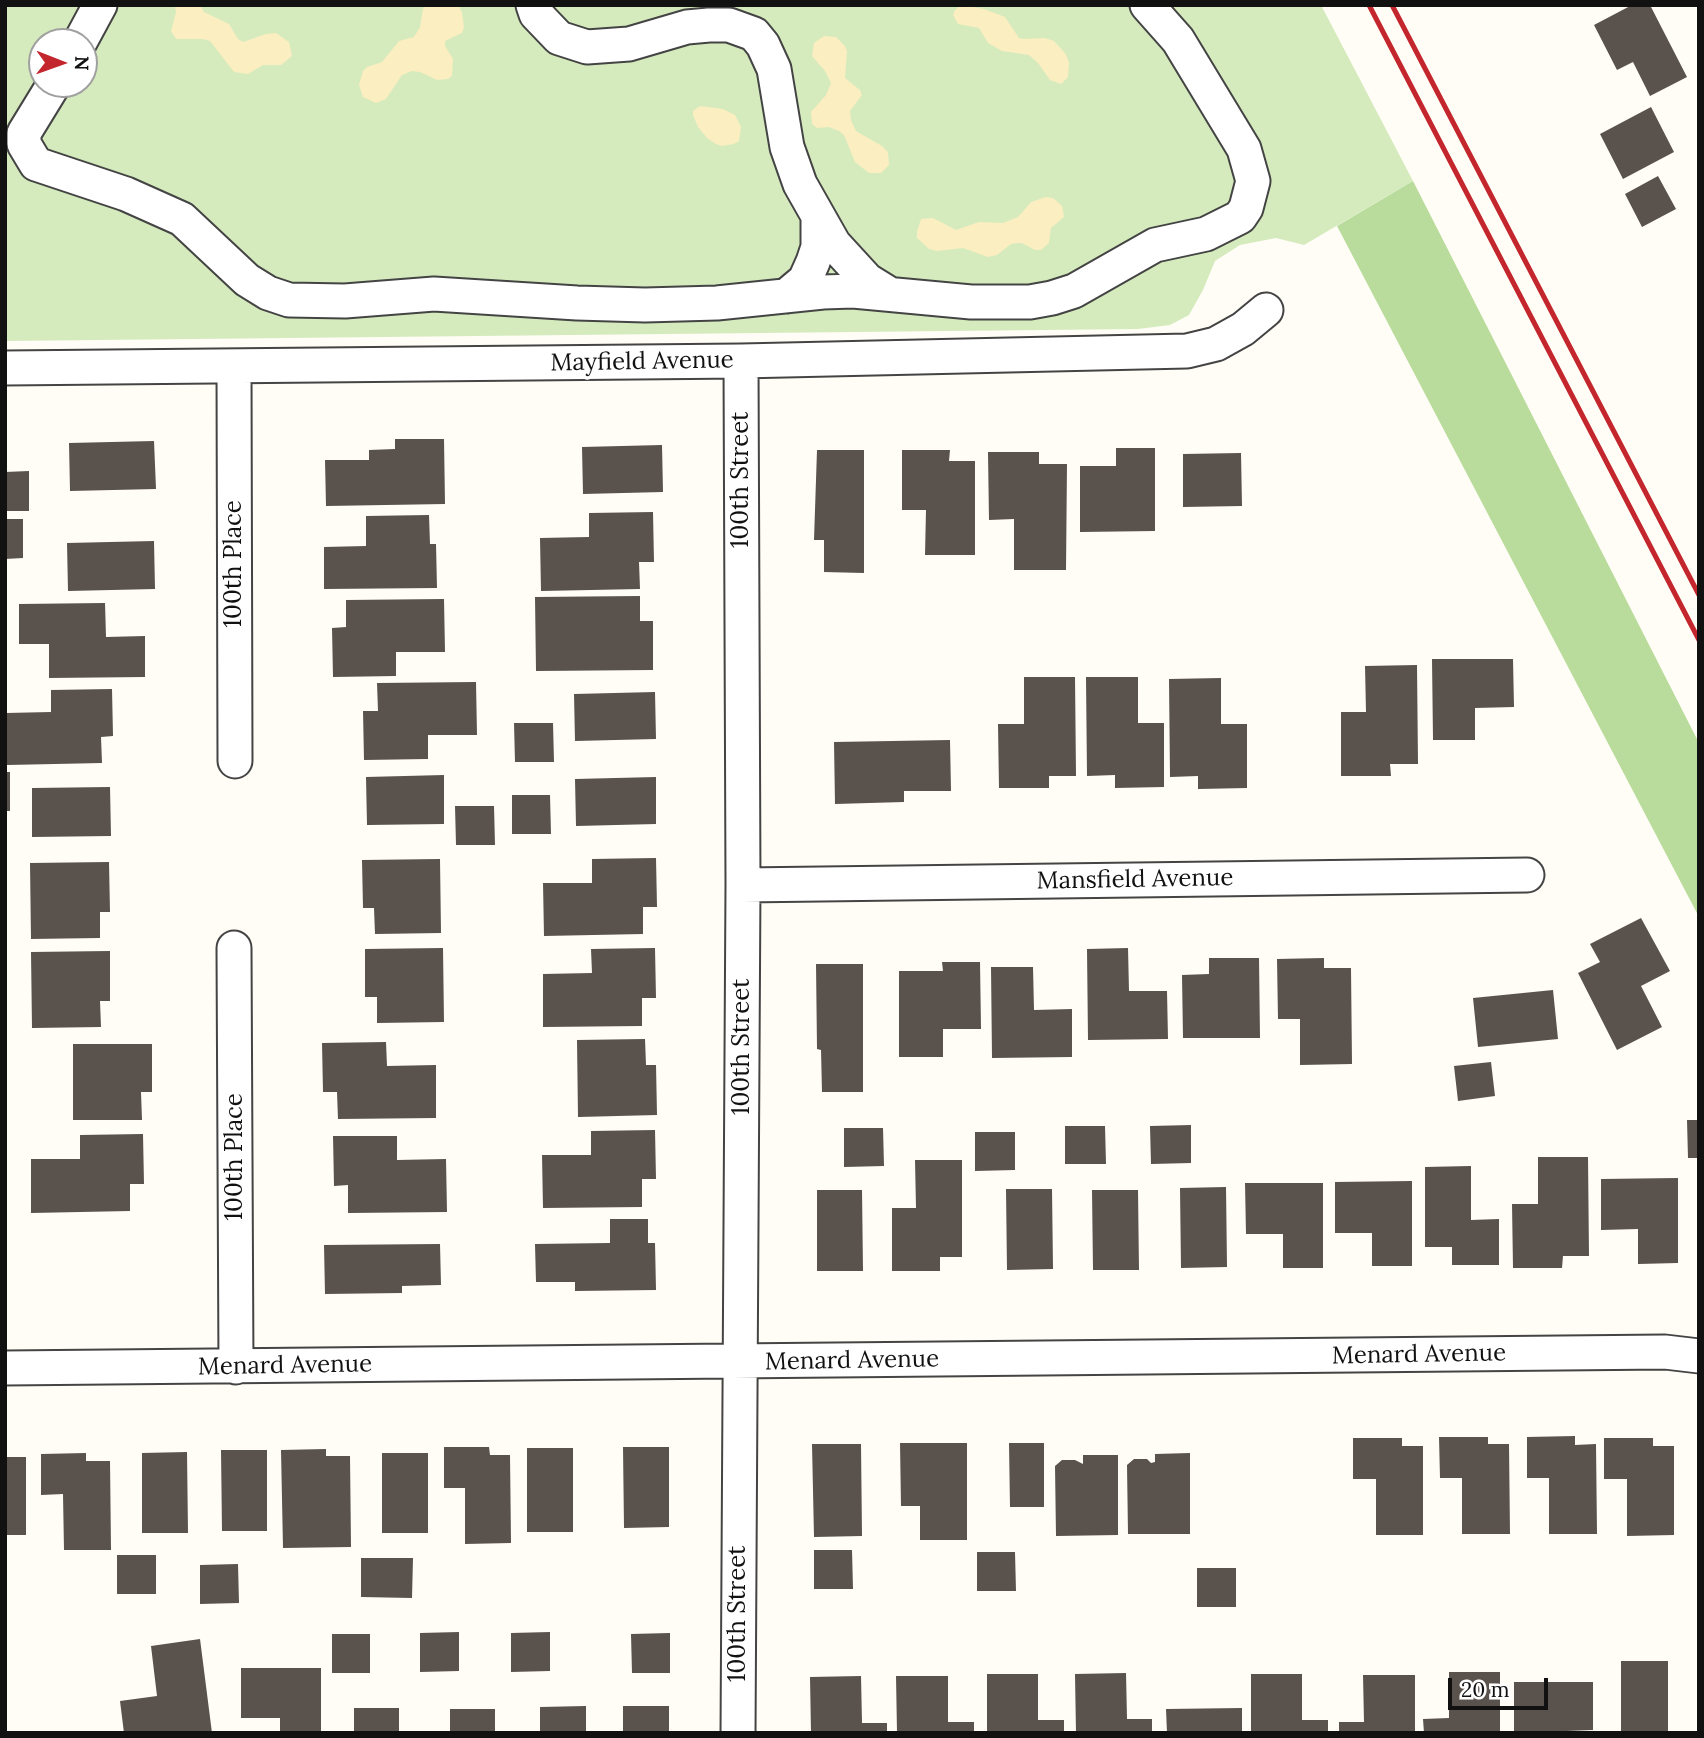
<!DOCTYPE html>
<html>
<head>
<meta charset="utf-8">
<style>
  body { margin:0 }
  #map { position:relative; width:1704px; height:1738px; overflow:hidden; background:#fffdf5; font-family:Lora,serif }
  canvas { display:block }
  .frame { position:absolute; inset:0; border:7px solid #111; pointer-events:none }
  .north { position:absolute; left:28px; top:28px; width:70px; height:70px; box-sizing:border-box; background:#fff; border:2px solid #a0a0a0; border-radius:50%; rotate:91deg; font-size:19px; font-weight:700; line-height:28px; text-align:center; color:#111 }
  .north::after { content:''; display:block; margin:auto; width:24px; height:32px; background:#c4262e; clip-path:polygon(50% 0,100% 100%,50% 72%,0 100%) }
  .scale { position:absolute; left:1448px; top:1678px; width:100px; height:32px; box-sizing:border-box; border:4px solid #111; border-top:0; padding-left:9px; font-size:21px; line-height:24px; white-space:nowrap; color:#111; -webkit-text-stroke:5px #fff; paint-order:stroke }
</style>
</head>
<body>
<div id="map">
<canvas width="1704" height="1738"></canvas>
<div class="frame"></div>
<div class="north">N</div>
<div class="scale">20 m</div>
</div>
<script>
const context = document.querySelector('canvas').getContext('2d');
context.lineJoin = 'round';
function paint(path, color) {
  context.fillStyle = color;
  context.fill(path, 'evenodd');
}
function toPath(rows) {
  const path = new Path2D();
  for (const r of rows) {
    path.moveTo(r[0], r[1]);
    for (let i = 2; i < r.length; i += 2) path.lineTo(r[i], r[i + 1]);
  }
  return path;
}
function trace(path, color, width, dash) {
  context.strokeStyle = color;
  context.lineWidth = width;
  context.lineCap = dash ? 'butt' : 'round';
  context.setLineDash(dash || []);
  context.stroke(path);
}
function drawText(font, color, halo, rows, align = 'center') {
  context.font = font + ' Lora,serif';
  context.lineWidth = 7;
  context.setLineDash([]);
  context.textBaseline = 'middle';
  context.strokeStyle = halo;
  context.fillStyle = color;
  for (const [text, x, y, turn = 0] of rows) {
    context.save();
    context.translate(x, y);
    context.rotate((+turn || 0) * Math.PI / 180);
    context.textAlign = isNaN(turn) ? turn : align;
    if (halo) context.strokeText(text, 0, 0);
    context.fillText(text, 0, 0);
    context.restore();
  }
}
paint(toPath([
  [5,5,1321,5,1413,181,1304,245,1276,238,1240,245,1215,261,1203,290,1189,315,1170,325,1138,329,5,341],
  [42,42,84,42,84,84,42,84]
]), '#d5ebbd');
paint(toPath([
  [1413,181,1699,743,1699,917,1337,226]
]), '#b9dc9c');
paint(toPath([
  [175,5,200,5,204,12,229,24,238,39,243,42,266,34,276,33,289,42,292,56,281,65,263,65,248,74,234,72,210,41,203,39,176,39,171,31,176,12],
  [427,5,458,5,462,12,464,27,462,33,445,41,445,46,453,59,452,76,448,79,437,80,420,72,412,71,402,75,386,99,376,103,363,97,359,85,363,71,367,67,382,62,399,41,414,37,420,27,423,9],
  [962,5,984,9,1005,17,1019,38,1023,39,1045,38,1054,41,1065,53,1069,62,1068,77,1061,84,1050,80,1038,63,1029,55,1002,51,988,43,979,28,958,24,953,15,955,10],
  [824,36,836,37,845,46,847,51,845,78,860,90,862,95,850,111,851,120,856,131,882,146,888,152,889,165,881,173,869,173,855,162,844,135,839,131,829,127,817,128,812,124,811,112,826,95,831,83,825,71,812,56,814,43],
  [700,106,723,109,735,115,741,127,739,141,734,144,722,146,716,144,707,138,698,127,693,115,693,111],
  [1046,197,1053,198,1062,206,1064,217,1051,228,1049,243,1041,250,1035,250,1022,243,1017,243,1011,244,997,255,988,257,963,248,937,251,929,249,917,238,917,231,921,219,933,218,956,230,979,222,1003,223,1018,217,1031,202]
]), '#fbeec1');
paint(toPath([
  [1632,5,1650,5,1687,77,1650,96,1633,62,1617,70,1594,25],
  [1651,107,1674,152,1623,179,1600,134],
  [1658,176,1676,209,1642,227,1625,194],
  [395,439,444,439,445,504,326,506,325,460,369,460,369,450,395,449],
  [154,441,156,489,70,491,69,443],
  [662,445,663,492,583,494,582,447],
  [1116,448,1155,448,1155,531,1080,532,1080,466,1116,466],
  [817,450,864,450,864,573,824,572,824,540,814,540],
  [902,450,950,450,949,461,975,461,975,555,925,555,926,510,902,510],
  [988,452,1039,452,1039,464,1067,464,1066,570,1014,570,1014,519,989,520],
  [1241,453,1242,506,1183,507,1183,454],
  [29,471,29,511,5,511,5,472],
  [653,512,654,562,639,562,640,589,541,591,540,538,589,537,589,513],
  [429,515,430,544,436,544,437,588,324,589,324,547,366,546,366,516],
  [5,519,23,519,23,558,5,559],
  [154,541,155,589,68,591,67,543],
  [640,596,640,621,653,621,653,670,536,671,535,597],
  [444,599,445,652,396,652,396,676,333,677,332,628,346,627,346,600],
  [105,603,106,637,145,636,145,677,49,678,49,644,19,644,19,604],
  [1432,659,1513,659,1514,707,1475,708,1475,740,1433,740],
  [1417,665,1418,764,1390,764,1391,776,1341,776,1341,712,1366,712,1365,666],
  [1024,677,1075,677,1076,776,1049,776,1049,788,999,788,998,724,1024,724],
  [1086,677,1138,677,1138,723,1164,723,1164,787,1115,788,1115,775,1087,776],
  [1221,678,1221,724,1247,724,1247,788,1198,789,1198,776,1170,777,1169,679],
  [476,682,477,735,428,735,428,759,364,760,363,711,378,711,377,683],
  [112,689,113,736,101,737,102,763,7,765,6,713,51,712,51,690],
  [655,692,656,739,575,741,574,694],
  [514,723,553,723,554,762,515,762],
  [950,740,951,791,904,791,904,802,835,804,834,742],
  [5,772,10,772,10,811,5,811],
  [444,775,444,824,367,825,366,777],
  [656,777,656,824,576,826,575,779],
  [110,787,111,836,32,837,32,788],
  [512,795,550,795,551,834,512,834],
  [455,806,494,806,495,845,456,845],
  [656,858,657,907,643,907,643,934,544,936,543,883,592,883,592,859],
  [440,859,441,933,375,934,374,908,363,908,362,860],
  [109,862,110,912,100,912,100,938,31,939,30,863],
  [1641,918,1670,971,1641,986,1662,1027,1617,1050,1578,973,1600,962,1590,944],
  [443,948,444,1022,377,1023,377,997,365,997,365,949],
  [655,948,656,998,642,998,642,1026,543,1027,543,974,592,973,591,949],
  [1128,948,1129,991,1167,991,1168,1039,1088,1040,1087,949],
  [110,951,110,1001,100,1001,101,1027,32,1028,31,952],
  [1209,958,1259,958,1260,1038,1183,1038,1182,975,1209,974],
  [1324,958,1324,968,1351,968,1352,1064,1300,1065,1300,1019,1278,1019,1277,959],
  [942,962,980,962,981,1029,943,1029,943,1057,899,1057,899,971,943,971],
  [816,964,863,964,863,1092,822,1092,821,1050,817,1049],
  [991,967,1033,967,1034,1010,1072,1009,1072,1057,992,1058],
  [1553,990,1558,1039,1478,1047,1473,998],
  [645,1039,646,1065,656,1065,657,1115,578,1117,577,1040],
  [386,1042,387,1066,436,1065,436,1118,338,1119,337,1092,323,1092,322,1043],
  [73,1044,152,1044,152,1092,141,1092,142,1120,73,1120],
  [1491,1062,1495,1096,1458,1101,1454,1066],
  [1687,1120,1699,1120,1699,1158,1688,1158],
  [1191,1125,1191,1163,1151,1164,1150,1126],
  [1065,1126,1105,1126,1106,1164,1065,1164],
  [844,1128,883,1128,884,1166,844,1167],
  [655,1130,656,1179,642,1179,642,1207,543,1208,542,1155,591,1155,591,1131],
  [975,1132,1015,1132,1015,1170,975,1171],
  [143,1134,144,1184,130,1184,130,1211,31,1213,31,1159,80,1159,80,1135],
  [333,1136,397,1136,397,1160,446,1159,447,1212,348,1213,348,1185,334,1186],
  [1538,1157,1588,1157,1589,1256,1563,1256,1562,1268,1513,1268,1512,1204,1538,1204],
  [915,1160,962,1160,962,1257,940,1257,940,1271,892,1271,892,1208,916,1208],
  [1471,1166,1471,1220,1499,1219,1499,1265,1452,1265,1452,1247,1425,1247,1425,1167],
  [1678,1178,1678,1263,1638,1264,1638,1229,1601,1230,1601,1179],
  [1412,1181,1412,1266,1372,1266,1372,1233,1335,1233,1335,1182],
  [1245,1183,1323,1183,1323,1268,1283,1268,1283,1234,1246,1234],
  [1226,1187,1227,1267,1181,1268,1180,1188],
  [1006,1189,1052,1189,1053,1269,1007,1270],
  [817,1190,862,1190,863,1271,817,1271],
  [1092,1190,1138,1190,1139,1270,1093,1270],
  [610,1219,648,1219,648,1243,655,1243,656,1290,575,1291,575,1282,536,1282,535,1244,610,1243],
  [440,1244,441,1285,402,1286,402,1293,325,1294,324,1245],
  [1575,1436,1575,1445,1596,1444,1597,1534,1549,1534,1549,1478,1527,1478,1527,1437],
  [1439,1437,1488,1437,1488,1444,1509,1444,1510,1534,1462,1534,1462,1478,1440,1478],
  [1353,1438,1402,1438,1402,1446,1423,1446,1423,1535,1376,1535,1376,1479,1353,1479],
  [1604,1438,1653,1438,1653,1446,1674,1446,1674,1535,1627,1536,1627,1479,1604,1479],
  [900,1443,967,1443,967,1540,920,1540,920,1506,901,1506],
  [1009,1443,1044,1443,1044,1507,1010,1507],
  [812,1444,861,1444,862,1536,814,1537],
  [444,1447,489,1447,490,1455,510,1455,511,1543,465,1544,465,1488,444,1488],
  [623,1447,669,1447,669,1527,624,1528],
  [527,1448,573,1448,573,1532,527,1532],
  [326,1449,326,1456,350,1456,351,1547,283,1548,281,1450],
  [221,1450,267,1450,267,1531,222,1531],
  [187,1452,188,1533,142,1533,142,1453],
  [86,1453,86,1461,110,1461,111,1550,64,1550,63,1494,41,1495,41,1454],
  [382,1453,428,1453,428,1533,382,1533],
  [1190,1453,1190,1534,1128,1534,1127,1465,1134,1459,1147,1459,1151,1463,1155,1462,1155,1454],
  [1083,1455,1118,1455,1118,1535,1056,1536,1055,1466,1062,1460,1075,1460,1083,1464],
  [5,1457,26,1457,26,1535,5,1535],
  [814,1550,852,1550,853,1589,814,1589],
  [977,1552,1015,1552,1016,1591,977,1591],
  [117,1555,156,1555,156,1594,117,1594],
  [361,1558,413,1558,412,1598,361,1597],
  [238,1564,239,1603,200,1604,200,1565],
  [1197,1568,1236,1568,1236,1607,1197,1607],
  [459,1632,459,1671,420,1672,420,1633],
  [550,1632,550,1671,511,1672,511,1633],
  [670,1633,670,1673,632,1673,631,1634],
  [332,1634,370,1634,370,1673,332,1673],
  [200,1639,212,1733,124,1733,120,1701,157,1696,151,1646],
  [1621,1661,1668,1661,1668,1733,1621,1733],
  [241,1668,321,1668,321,1733,280,1733,280,1718,241,1718],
  [1449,1672,1500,1672,1500,1733,1424,1733,1423,1719,1449,1718],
  [1126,1673,1127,1719,1152,1719,1152,1733,1076,1733,1075,1674],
  [987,1674,1038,1674,1038,1720,1064,1720,1064,1733,987,1733],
  [1251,1674,1302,1674,1302,1720,1328,1720,1328,1733,1251,1733],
  [1363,1675,1415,1675,1415,1733,1339,1733,1339,1722,1364,1722],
  [861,1676,862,1723,887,1723,887,1733,811,1733,810,1677],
  [896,1676,948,1676,948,1722,974,1722,974,1733,897,1733],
  [1514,1682,1593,1682,1593,1730,1514,1733],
  [586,1706,586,1733,540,1733,540,1707],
  [623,1706,669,1706,669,1733,623,1733],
  [354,1708,399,1708,399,1733,354,1733],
  [1242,1708,1242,1733,1167,1733,1166,1709],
  [450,1709,495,1709,495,1733,450,1733]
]), '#5a524d');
const minor = toPath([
  [533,5,536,14,559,38,587,47,629,44,687,27,709,25,729,25,754,34,763,45,774,69,787,147,800,184,834,244,867,280,888,293],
  [80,42,100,5],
  [54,84,24,133,24,144,36,164,126,194,182,219,247,280,268,293,289,300,345,301,434,294,577,303,645,305,717,303,823,292,853,291,971,302,1030,302,1052,298,1074,291,1155,245,1206,234,1240,217,1246,208,1253,181,1244,149,1178,40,1147,5],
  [786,296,805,280,813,262,818,247,818,218],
  [234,367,235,761],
  [5,368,741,361,1187,351,1216,344,1243,329,1266,310],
  [743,885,1527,875],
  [234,948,236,1367],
  [5,1368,1665,1352,1699,1356],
  [738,1733,743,885,741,361]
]);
trace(minor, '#444', 37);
trace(minor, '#fff', 33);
trace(toPath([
  [1369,5,1699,640],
  [1392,5,1699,595]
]), '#c4262e', 5);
drawText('24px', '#111', '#fff', [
  ["Mayfield Avenue",642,362,-1],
  ["100th Street",741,480,-90],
  ["100th Place",234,564,-90],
  ["Mansfield Avenue",1135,880,-1],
  ["100th Street",742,1047,-90],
  ["100th Place",235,1157,-90],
  ["Menard Avenue",1419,1355,-1],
  ["Menard Avenue",852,1361,-1],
  ["Menard Avenue",285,1366,-1],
  ["100th Street",738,1614,-90]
]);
</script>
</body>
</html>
